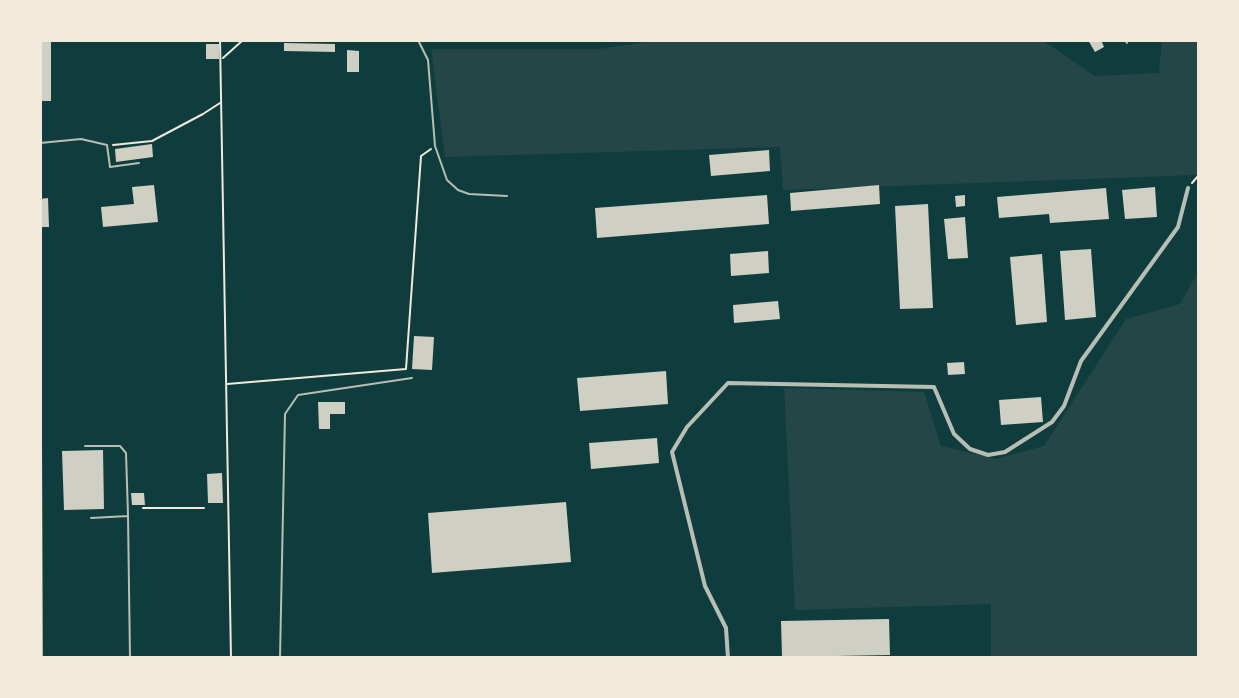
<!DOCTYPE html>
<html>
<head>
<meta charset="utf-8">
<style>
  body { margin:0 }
  #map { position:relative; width:1239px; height:698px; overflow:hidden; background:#0f3d3e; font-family:Overpass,sans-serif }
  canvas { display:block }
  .frame { position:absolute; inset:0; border:42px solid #f1e9da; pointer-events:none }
</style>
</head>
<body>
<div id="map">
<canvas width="1239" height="698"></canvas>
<div class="frame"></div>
</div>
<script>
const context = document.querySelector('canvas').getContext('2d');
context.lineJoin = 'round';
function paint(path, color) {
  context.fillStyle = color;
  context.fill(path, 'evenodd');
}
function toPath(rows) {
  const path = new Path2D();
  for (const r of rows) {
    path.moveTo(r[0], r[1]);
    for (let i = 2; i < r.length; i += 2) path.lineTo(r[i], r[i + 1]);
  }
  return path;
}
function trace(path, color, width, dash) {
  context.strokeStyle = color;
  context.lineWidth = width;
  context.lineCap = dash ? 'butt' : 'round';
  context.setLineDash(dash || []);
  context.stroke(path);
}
paint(toPath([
  [659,40,1042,40,1095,76,1159,73,1162,40,1199,40,1199,175,783,190,780,147,445,157,431,49,599,49],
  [1199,270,1199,658,991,658,991,604,795,610,784,388,924,392,941,446,996,459,1044,446,1126,319,1180,304]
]), '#244646');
paint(toPath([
  [40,40,51,40,51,101,40,101],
  [1088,40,1101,40,1104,47,1095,52],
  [284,43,335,44,335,52,284,51],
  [206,44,219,44,219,59,206,59],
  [347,50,359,51,359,72,347,72],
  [152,144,153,157,116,162,115,149],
  [769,150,770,171,711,176,709,155],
  [154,185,158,222,103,227,101,207,134,204,132,187],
  [879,185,880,204,791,211,790,193],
  [1155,187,1157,217,1125,219,1122,190],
  [1106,188,1109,219,1050,223,1049,214,999,218,997,197],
  [767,195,769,224,597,238,595,208],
  [965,195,965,206,956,207,955,196],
  [48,198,49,227,40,227,40,199],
  [928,204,933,308,900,309,895,206],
  [965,217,968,258,948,259,944,219],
  [1091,249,1096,317,1065,320,1060,251],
  [768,251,769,273,731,276,730,254],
  [1042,254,1047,322,1016,325,1010,257],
  [778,301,780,319,734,323,733,305],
  [414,336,434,337,432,370,412,369],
  [964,362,965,374,948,375,947,363],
  [666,371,668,404,580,411,577,378],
  [1041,397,1043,422,1001,425,999,400],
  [318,402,345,402,345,414,330,414,330,429,319,429],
  [657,438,659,463,591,469,589,443],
  [103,450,104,509,64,510,62,451],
  [222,473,223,503,208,503,207,474],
  [131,493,144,493,145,505,132,505],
  [566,502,571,562,432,573,428,513],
  [889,619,890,655,782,657,781,621]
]), '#cfcfc3');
trace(toPath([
  [220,40,231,658],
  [223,58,243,40],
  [113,145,152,141,203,114,220,103],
  [1192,183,1199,175],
  [227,384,406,369,421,156,431,149],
  [143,508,204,508]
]), '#f1e9da', 2);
trace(toPath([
  [418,40,428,60,435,146,447,180,458,190,469,194,507,196],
  [1125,40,1127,43],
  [40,143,81,139,107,145,110,167,139,163],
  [41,441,42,658],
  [85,446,120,446,126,453,128,515],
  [91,518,128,516,130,658],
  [280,658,285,414,298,395,412,378]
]), '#b8beb3', 2);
trace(toPath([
  [728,658,726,628,705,586,672,452,687,427,728,383,934,387,954,434,970,449,988,455,1005,452,1052,422,1064,406,1081,361,1178,227,1188,188]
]), '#b8beb3', 4);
</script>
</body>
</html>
